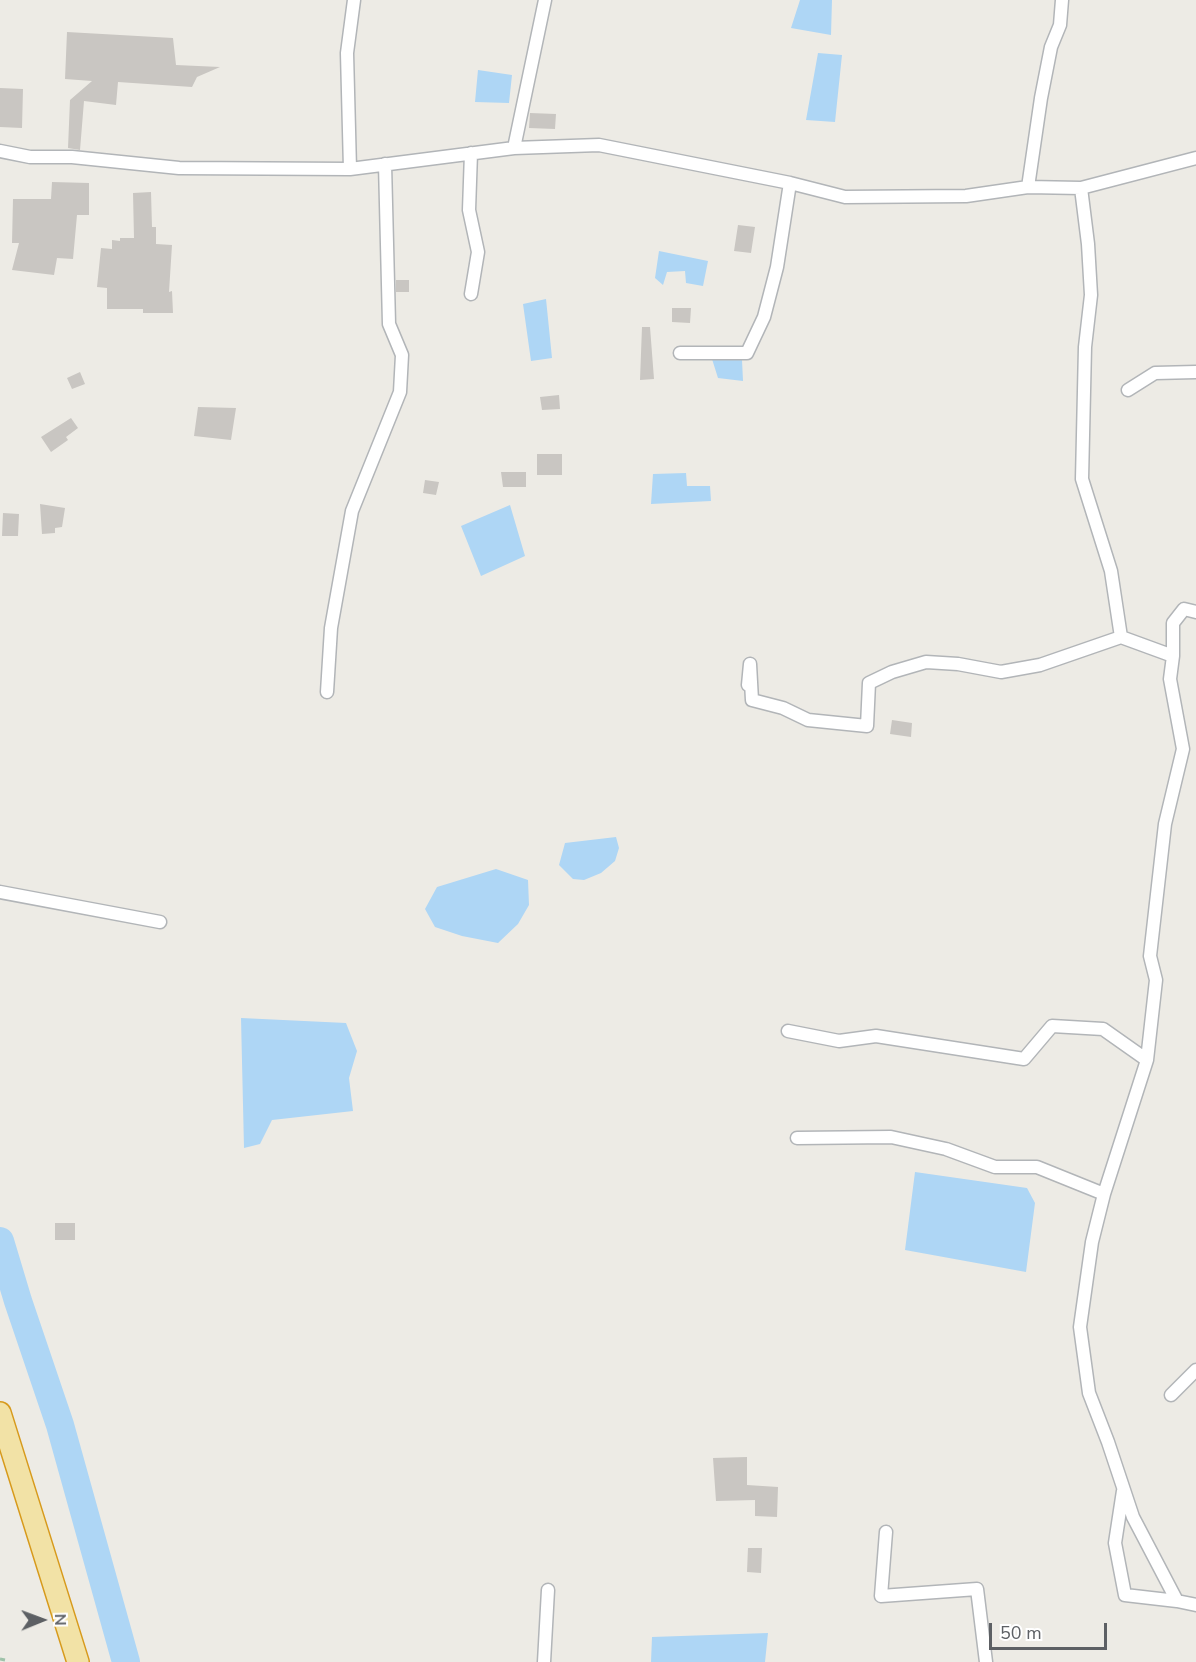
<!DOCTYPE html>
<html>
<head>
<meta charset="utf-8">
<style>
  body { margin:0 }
  #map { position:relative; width:1196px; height:1662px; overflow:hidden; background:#edebe5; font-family:"Nunito Sans",sans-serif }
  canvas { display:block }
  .north { position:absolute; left:12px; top:1590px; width:60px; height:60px; -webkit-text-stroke:4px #fff; paint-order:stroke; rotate:89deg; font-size:16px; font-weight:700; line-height:24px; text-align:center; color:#5d6064 }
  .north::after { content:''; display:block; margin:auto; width:21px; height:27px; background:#5d6064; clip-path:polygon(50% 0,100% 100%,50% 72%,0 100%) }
  .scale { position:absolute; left:989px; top:1623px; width:118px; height:27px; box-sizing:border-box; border:3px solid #5d6064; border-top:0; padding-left:8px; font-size:18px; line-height:21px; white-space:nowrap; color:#5d6064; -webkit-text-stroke:4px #fff; paint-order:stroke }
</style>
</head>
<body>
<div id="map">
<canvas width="1196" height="1662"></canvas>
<div class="north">N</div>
<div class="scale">50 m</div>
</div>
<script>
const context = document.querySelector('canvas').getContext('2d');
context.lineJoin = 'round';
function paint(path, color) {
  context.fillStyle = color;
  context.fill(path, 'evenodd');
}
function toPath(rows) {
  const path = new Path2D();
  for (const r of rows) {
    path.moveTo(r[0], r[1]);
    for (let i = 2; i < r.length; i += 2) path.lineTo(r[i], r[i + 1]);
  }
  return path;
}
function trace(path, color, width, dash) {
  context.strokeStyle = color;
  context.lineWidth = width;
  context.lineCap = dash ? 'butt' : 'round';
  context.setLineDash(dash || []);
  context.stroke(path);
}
paint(toPath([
  [800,0,832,0,831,35,791,28],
  [818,53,842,55,835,122,806,120],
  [478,70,512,75,509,103,475,102],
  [659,251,708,261,703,286,686,283,685,271,667,272,663,285,655,278],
  [546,299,552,358,531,361,523,304],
  [712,359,742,360,743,381,718,378],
  [686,473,687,486,710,486,711,501,651,504,653,474],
  [510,505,525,556,481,576,461,526],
  [616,837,619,848,615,861,601,873,584,880,573,879,559,865,565,843],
  [496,869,528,880,529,905,518,924,498,943,462,936,435,927,425,909,437,887],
  [241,1018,346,1023,357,1051,349,1078,353,1111,272,1120,260,1144,244,1148],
  [915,1172,1027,1188,1035,1203,1026,1272,905,1250],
  [768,1633,765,1662,651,1662,652,1637]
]), '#aed6f5');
trace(toPath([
  [0,1241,18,1301,60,1425,126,1662]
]), '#aed6f5', 28);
paint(toPath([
  [67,32,173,38,176,65,220,67,197,77,192,87,118,82,116,105,84,101,80,150,68,148,70,100,92,81,65,79],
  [0,88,23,89,22,128,0,127],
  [530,113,556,114,555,129,529,128],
  [52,182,89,183,89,215,77,215,73,259,57,258,54,275,12,270,19,243,12,243,13,199,51,199],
  [151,192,152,227,156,227,156,244,172,245,169,292,172,291,173,313,143,313,143,309,107,309,107,288,97,287,101,248,112,249,112,240,120,241,120,238,134,238,133,193],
  [738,225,755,227,751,253,734,251],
  [396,280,409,280,409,292,396,292],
  [672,308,691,308,690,323,672,322],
  [642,327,650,327,654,379,640,380],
  [80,372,85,384,72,389,67,378],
  [559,395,560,409,542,410,540,397],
  [198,407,236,408,231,440,194,436],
  [71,418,78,428,66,437,68,440,51,452,41,437],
  [537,454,562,454,562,475,537,475],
  [501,472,526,472,526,487,503,487],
  [425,480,439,482,436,495,423,493],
  [40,504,65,508,62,527,55,528,55,533,42,534],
  [3,513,19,514,18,536,2,536],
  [892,720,912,723,911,737,890,734],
  [55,1223,75,1223,75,1240,55,1240],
  [747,1457,747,1485,778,1487,777,1517,755,1516,755,1500,716,1501,713,1458],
  [748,1548,762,1548,761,1573,747,1572]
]), '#c9c6c2');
const minor = toPath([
  [514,148,545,0],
  [0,151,30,157,72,157,179,168,350,169,514,148,599,145,790,183,845,197,966,196,1028,187,1081,188,1196,158],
  [350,169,347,53,354,0],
  [1028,187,1041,98,1051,47,1060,25,1062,0],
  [1081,188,1088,244,1091,295,1085,347,1082,479,1111,571,1121,637,1173,656,1170,679,1183,749,1165,824,1150,956,1156,980,1147,1060,1104,1194,1092,1242,1080,1327,1089,1393,1108,1442,1133,1517,1177,1601,1196,1605],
  [471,294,478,252,469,210,471,153],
  [680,353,747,353,764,317,777,267,790,183],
  [1128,390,1155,373,1196,372],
  [1173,656,1173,623,1184,609,1196,612],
  [748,685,750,664,752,700,783,708,808,720,867,726,869,683,892,672,926,662,958,664,1001,672,1040,665,1121,637],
  [327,692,331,628,352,511,400,392,402,355,389,324,385,164],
  [0,892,160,922],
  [788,1031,839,1041,876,1036,1024,1059,1052,1026,1103,1029,1147,1060],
  [797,1138,891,1137,946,1149,995,1167,1037,1167,1104,1194],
  [1171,1395,1196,1370],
  [1123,1491,1115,1543,1125,1595,1177,1601],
  [886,1532,881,1596,977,1589,986,1662],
  [544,1662,548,1590]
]);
const trunk = toPath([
  [0,1413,78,1662]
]);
trace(minor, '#b2b5b8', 15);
trace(trunk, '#d79a1c', 24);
trace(toPath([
  [0,1659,5,1660]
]), '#9ec2a9', 3, [6, 3]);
trace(minor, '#fff', 12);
trace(trunk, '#f2e2a6', 21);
</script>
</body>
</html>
